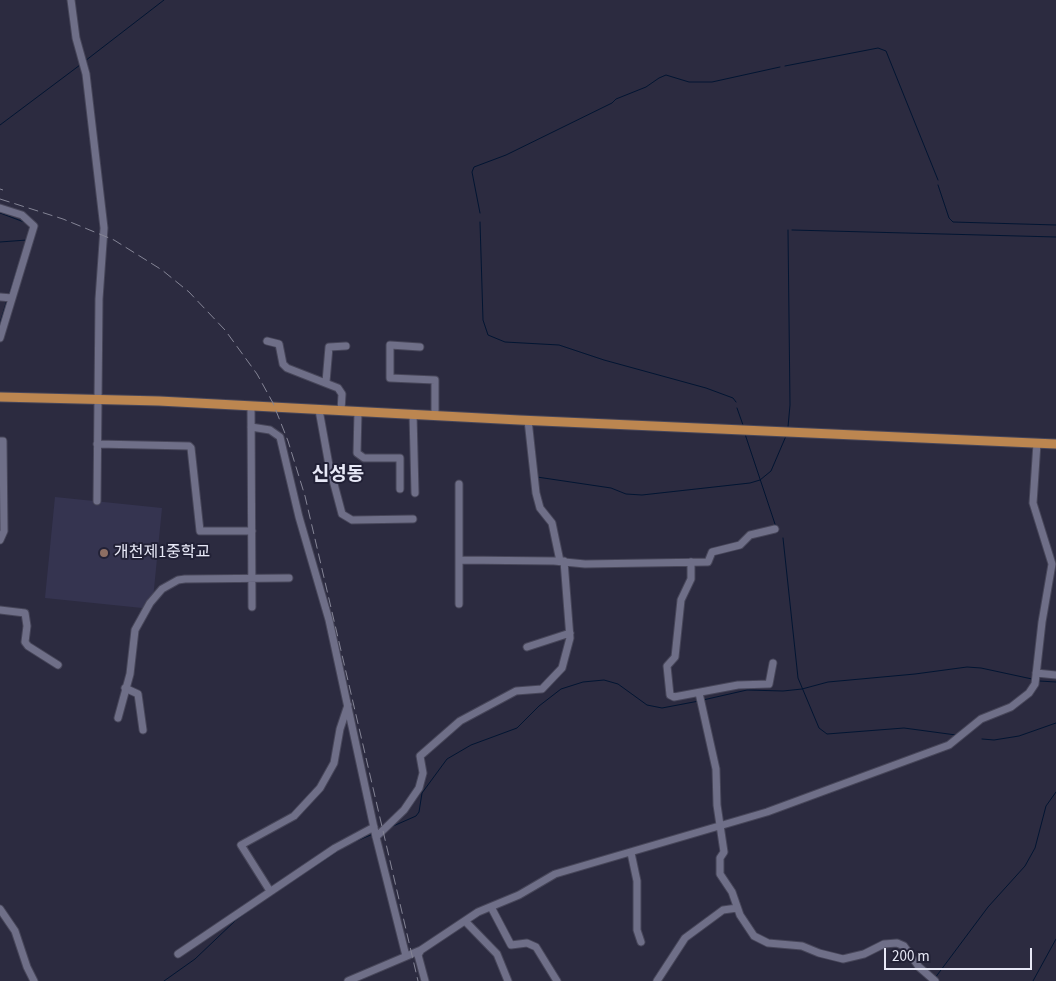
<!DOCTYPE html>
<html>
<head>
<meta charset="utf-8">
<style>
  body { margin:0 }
  #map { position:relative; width:1056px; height:981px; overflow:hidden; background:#2c2b40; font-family:"Source Sans 3",sans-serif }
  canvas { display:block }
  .scale { position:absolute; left:884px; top:948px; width:148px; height:22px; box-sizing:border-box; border:2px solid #e7e8f6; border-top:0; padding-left:6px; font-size:15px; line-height:18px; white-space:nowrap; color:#e7e8f6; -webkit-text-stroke:4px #222136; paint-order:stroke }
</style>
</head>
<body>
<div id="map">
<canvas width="1056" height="981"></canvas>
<div class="scale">200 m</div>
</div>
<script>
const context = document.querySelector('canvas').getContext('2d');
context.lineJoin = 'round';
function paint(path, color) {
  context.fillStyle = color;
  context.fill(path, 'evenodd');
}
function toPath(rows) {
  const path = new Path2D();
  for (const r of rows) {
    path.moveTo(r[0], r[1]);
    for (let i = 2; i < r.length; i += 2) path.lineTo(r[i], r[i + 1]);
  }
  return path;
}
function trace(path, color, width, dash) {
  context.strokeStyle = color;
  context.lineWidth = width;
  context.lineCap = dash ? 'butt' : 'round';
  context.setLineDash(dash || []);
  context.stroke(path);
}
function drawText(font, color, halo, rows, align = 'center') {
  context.font = font + ' "Source Sans 3","Noto Sans KR",sans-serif';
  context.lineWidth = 4;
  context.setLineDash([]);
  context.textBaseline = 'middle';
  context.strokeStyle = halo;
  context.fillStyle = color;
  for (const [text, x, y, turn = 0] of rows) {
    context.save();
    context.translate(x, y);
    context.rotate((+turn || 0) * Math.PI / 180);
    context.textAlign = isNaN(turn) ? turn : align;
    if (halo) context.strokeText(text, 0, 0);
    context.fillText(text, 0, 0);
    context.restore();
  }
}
paint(toPath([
  [55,497,162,508,152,609,45,598]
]), '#353450');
trace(toPath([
  [85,61,164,0],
  [785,66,878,48,886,51,938,180],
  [0,125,80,65],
  [938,185,949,218,953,222,1056,225],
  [0,213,24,222],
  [480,213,472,172,474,167,506,155,612,103,616,99,646,87,659,78,666,75,689,82,712,82,780,67],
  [480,222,483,320,488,335,505,342,559,345,604,360,706,388,733,398,736,402],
  [788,230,790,405,788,427],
  [792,230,1056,237],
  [0,242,27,240],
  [9,294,17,269],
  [0,323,7,300],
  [737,408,743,425],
  [745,434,776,527],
  [537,477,611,488,626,494,642,495,750,483,760,480,771,471,786,436],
  [783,538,798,678,819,728,827,734,904,728,956,735],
  [1039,681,1056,682],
  [703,700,747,690,783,691,802,689,828,682,915,674,967,667,981,668,1032,679],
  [982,739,994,740,1019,736,1056,723],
  [391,827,416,816,419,812,422,793,447,759,471,745,517,728,539,706,561,689,583,682,604,680,618,684,647,705,662,708,699,701],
  [263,901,347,845,373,834],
  [935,978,988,907,1025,866,1035,848,1046,806,1056,792],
  [164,981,195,959,236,920,260,903],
  [1033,981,1056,939]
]), '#021532', 1);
const minor = toPath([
  [71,0,76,38,86,74,104,228,99,299,97,501],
  [0,208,22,215,34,226,0,338],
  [0,297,12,298],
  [267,341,279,344,283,364,287,368,338,388,342,394,341,411],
  [420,347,390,345,390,378,435,380,435,415],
  [326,382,329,347,346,346],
  [251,407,252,607],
  [319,410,329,465,342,514,352,520,413,519],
  [358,412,357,453,364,458,400,458,400,489],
  [413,414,415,493],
  [528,420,536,493,540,508,552,523,560,561],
  [251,427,270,430,280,437,299,517,329,620,376,837,406,956],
  [0,441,3,441,4,531,0,540],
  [97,444,189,446,191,448,200,531,252,531],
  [459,484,459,604],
  [460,560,554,561,585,564,708,562,712,552,740,545,750,535,775,529],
  [691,562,691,579,681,600,675,657,667,666,670,695,674,697,738,685,769,684,773,663],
  [0,610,25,613,27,626,25,642,28,646,58,665],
  [527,647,570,633],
  [1036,673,1056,675],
  [125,688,138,694,143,730],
  [699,693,716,769,717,805,724,852,720,858,720,874,732,892,740,915,754,936,768,943,802,946,819,953,843,959,864,954,884,944,897,943,904,946,919,967,935,981],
  [118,718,130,674,135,630,150,603,162,589,178,580,185,579,289,578],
  [376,837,404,810,419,788,423,773,420,756,460,721,516,691,542,689,562,668,570,638,564,561],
  [631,853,637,881,637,930,641,942],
  [270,891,241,845,294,816,320,788,334,763,340,729,348,705],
  [491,907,511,945,527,943,536,947,557,981],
  [0,909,15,931,27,967,34,981],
  [465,921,497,954,508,981],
  [421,950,418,955,425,981],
  [178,954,335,848,374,827],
  [348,981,421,950,478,912,519,895,555,874,767,812,949,745,981,719,1011,707,1029,693,1035,684,1042,622,1052,564,1033,503,1037,443],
  [657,981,685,938,723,910,737,908]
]);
const major = toPath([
  [0,397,159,401,519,420,1056,444]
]);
trace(minor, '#474659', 9);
trace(major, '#474659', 11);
trace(minor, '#6f6f88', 7);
trace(major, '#bc8650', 9);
trace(toPath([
  [0,189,3,190],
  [0,199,63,219,114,240,162,270,189,292,225,330,257,374,273,403,288,441,305,496,418,981]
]), '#858596', 1, [10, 5]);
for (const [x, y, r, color] of [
  [104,553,5,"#8d6e63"]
]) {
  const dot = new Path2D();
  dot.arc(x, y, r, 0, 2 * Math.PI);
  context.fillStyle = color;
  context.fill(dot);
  trace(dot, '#222136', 2);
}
drawText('16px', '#e7e8f6', '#222136', [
  ["개천제1중학교",114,553]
], 'left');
drawText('bold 19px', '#e7e8f6', '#222136', [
  ["신성동",338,476]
]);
</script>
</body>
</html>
